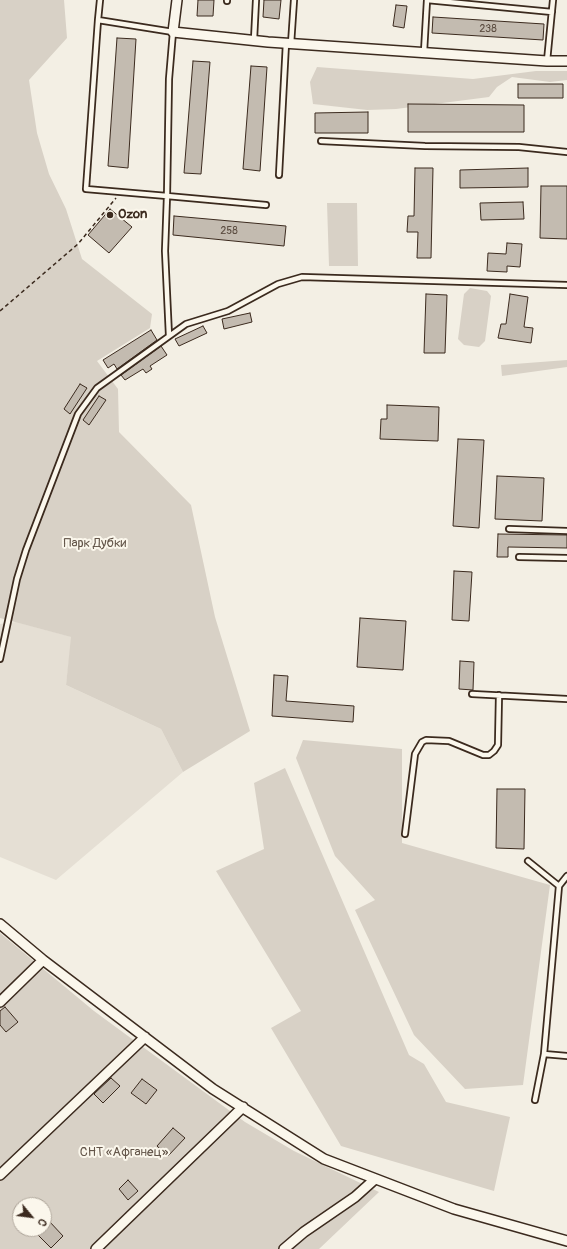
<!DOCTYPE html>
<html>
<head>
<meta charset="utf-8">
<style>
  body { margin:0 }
  #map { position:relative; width:567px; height:1249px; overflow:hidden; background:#f3efe4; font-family:Pangolin,sans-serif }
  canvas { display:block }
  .north { position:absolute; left:12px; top:1197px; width:40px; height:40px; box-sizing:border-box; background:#fbf7ec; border:1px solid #aea59a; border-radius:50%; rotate:119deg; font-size:11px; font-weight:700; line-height:16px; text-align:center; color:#3b2a1e }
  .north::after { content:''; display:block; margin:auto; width:14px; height:18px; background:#3b2a1e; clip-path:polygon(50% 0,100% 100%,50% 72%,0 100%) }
</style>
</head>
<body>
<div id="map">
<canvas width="567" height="1249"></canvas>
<div class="north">С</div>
</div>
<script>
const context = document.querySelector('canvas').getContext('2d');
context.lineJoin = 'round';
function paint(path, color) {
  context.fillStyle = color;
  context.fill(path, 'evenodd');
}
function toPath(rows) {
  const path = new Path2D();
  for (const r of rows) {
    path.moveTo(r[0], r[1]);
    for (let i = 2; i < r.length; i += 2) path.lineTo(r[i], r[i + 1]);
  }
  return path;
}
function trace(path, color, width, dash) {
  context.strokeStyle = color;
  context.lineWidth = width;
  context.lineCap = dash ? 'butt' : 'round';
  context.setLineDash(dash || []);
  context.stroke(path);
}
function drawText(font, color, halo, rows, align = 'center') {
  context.font = font + ' Pangolin,sans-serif';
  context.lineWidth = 4;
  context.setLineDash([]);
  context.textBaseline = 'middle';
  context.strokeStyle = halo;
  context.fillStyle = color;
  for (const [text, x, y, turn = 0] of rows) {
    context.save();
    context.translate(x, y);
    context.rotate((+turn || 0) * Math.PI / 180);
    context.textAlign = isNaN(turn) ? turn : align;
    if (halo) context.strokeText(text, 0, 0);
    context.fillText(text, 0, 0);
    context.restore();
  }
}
paint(toPath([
  [16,622,72,637,66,685,161,729,183,772,56,880,0,857,0,624]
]), '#e5dfd4');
paint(toPath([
  [0,0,64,0,67,38,29,80,37,133,49,174,66,209,82,259,152,314,150,328,97,361,118,389,119,432,191,505,215,617,250,731,183,772,161,729,66,685,71,637,0,618],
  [317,67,473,79,536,71,567,71,567,80,550,82,512,77,497,87,489,97,396,109,367,110,313,104,310,82],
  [327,203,357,203,358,266,329,266],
  [470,288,487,291,491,296,485,341,479,347,464,345,458,339,464,294],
  [567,360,567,367,502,376,501,365],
  [303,740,402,749,402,843,550,885,523,1085,465,1089,414,1035,355,910,375,900,335,856,296,758],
  [285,768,409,1055,424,1064,446,1102,510,1117,494,1191,341,1146,271,1028,301,1011,216,871,264,849,254,783],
  [0,933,94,1011,245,1122,294,1151,379,1192,319,1249,0,1249],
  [20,1205,44,1205,44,1229,20,1229]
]), '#d8d1c6');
const building = toPath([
  [198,0,214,0,213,16,197,16,198,0],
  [264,0,281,0,279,19,263,17,264,0],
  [396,5,407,6,404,28,393,26,396,5],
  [433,17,544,24,543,40,432,33,433,17],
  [117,38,136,39,128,168,108,166,117,38],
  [193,61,210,62,201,174,184,173,193,61],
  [251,66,267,67,260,171,243,169,251,66],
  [518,84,563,84,563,98,518,98,518,84],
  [408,104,524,105,524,132,408,132,408,104],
  [368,112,368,133,315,133,315,113,368,112],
  [415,168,433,168,431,258,417,258,418,232,407,232,408,216,414,216,415,168],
  [528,168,528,187,460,188,460,170,528,168],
  [541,186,567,186,567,239,540,238,541,186],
  [523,202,524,219,481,220,480,203,523,202],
  [110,209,132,227,109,253,88,235,110,209],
  [174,216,286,226,284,246,173,235,174,216],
  [507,243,522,244,520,267,507,266,507,272,487,271,488,253,506,254,507,243],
  [426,294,447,295,445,353,424,353,426,294],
  [510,294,528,297,524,327,533,328,531,343,498,338,501,324,506,324,510,294],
  [250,313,252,322,224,329,222,319,250,313],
  [203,326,207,333,179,346,175,339,203,326],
  [151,330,157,340,117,369,114,364,108,368,103,360,151,330],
  [161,346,167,355,150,366,152,369,146,373,143,369,125,380,121,375,161,346],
  [80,384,87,388,70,414,64,409,80,384],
  [99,396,106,400,89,425,83,420,99,396],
  [387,405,439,407,438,441,380,439,381,419,387,419,387,405],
  [458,439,484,440,479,528,453,526,458,439],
  [497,476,544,478,542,521,495,519,497,476],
  [498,534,567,535,567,548,508,547,508,557,497,557,498,534],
  [454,571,472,572,469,621,452,620,454,571],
  [360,618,406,621,403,670,357,667,360,618],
  [460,661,474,662,473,690,459,689,460,661],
  [274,675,288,676,286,701,354,706,353,722,272,716,274,675],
  [497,789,525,789,524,849,496,848,497,789],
  [5,1007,18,1022,6,1032,0,1025,0,1011,5,1007],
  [111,1078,120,1086,103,1103,94,1094,111,1078],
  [142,1079,157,1090,146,1104,131,1093,142,1079],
  [173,1128,185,1138,168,1156,157,1146,173,1128],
  [128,1180,138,1191,128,1200,119,1189,128,1180],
  [49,1221,63,1236,51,1248,36,1233,41,1229,44,1229,44,1226,49,1221]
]);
paint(building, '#c3bbb0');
trace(building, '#3b2a1e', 1);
const service = toPath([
  [427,0,552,12],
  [227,1,227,0],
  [98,20,100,0],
  [254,40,256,0],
  [291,44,294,0],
  [424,52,427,0],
  [547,61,553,0],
  [321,141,425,146,519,147,567,152],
  [279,175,286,43],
  [169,336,165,251,167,196,169,79,173,32,98,20,86,189,167,196,266,205],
  [509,529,567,531],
  [519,557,567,558],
  [0,659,17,579,26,550,78,414,97,388,186,324,228,311,278,284,302,277,567,285],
  [472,694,567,699],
  [405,834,415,754,422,742,426,740,449,741,483,755,489,755,494,751,498,745,499,695],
  [528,861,559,886,544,1054,567,1056],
  [559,886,567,876],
  [535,1100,544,1054]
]);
const minor = toPath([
  [177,0,173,32,268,42,547,61,567,61],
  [0,924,43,960,213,1089,324,1159,454,1209,567,1241],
  [0,1002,43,960],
  [0,1175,145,1037],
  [96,1249,243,1107],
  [284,1249,304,1232,355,1197,375,1179]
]);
trace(service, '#3b2a1e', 8);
trace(minor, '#3b2a1e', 12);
trace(toPath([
  [0,311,78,244,116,198]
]), '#3b2a1e', 1.5, [4, 3]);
trace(service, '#fbf7ec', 4.5);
trace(minor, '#fbf7ec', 9);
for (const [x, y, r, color] of [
  [110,215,4,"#3b2a1e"]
]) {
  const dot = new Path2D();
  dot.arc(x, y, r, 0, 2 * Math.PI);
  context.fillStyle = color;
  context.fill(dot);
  trace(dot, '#fbf7ec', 1.5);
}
drawText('11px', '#5d4e42', null, [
  ["238",488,29],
  ["258",229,231]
]);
drawText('bold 13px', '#3b2a1e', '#fbf7ec', [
  ["Ozon",118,215]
], 'left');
drawText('13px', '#625448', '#fbf7ec', [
  ["Парк Дубки",95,544],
  ["СНТ «Афганец»",124,1153]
]);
</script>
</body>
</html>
